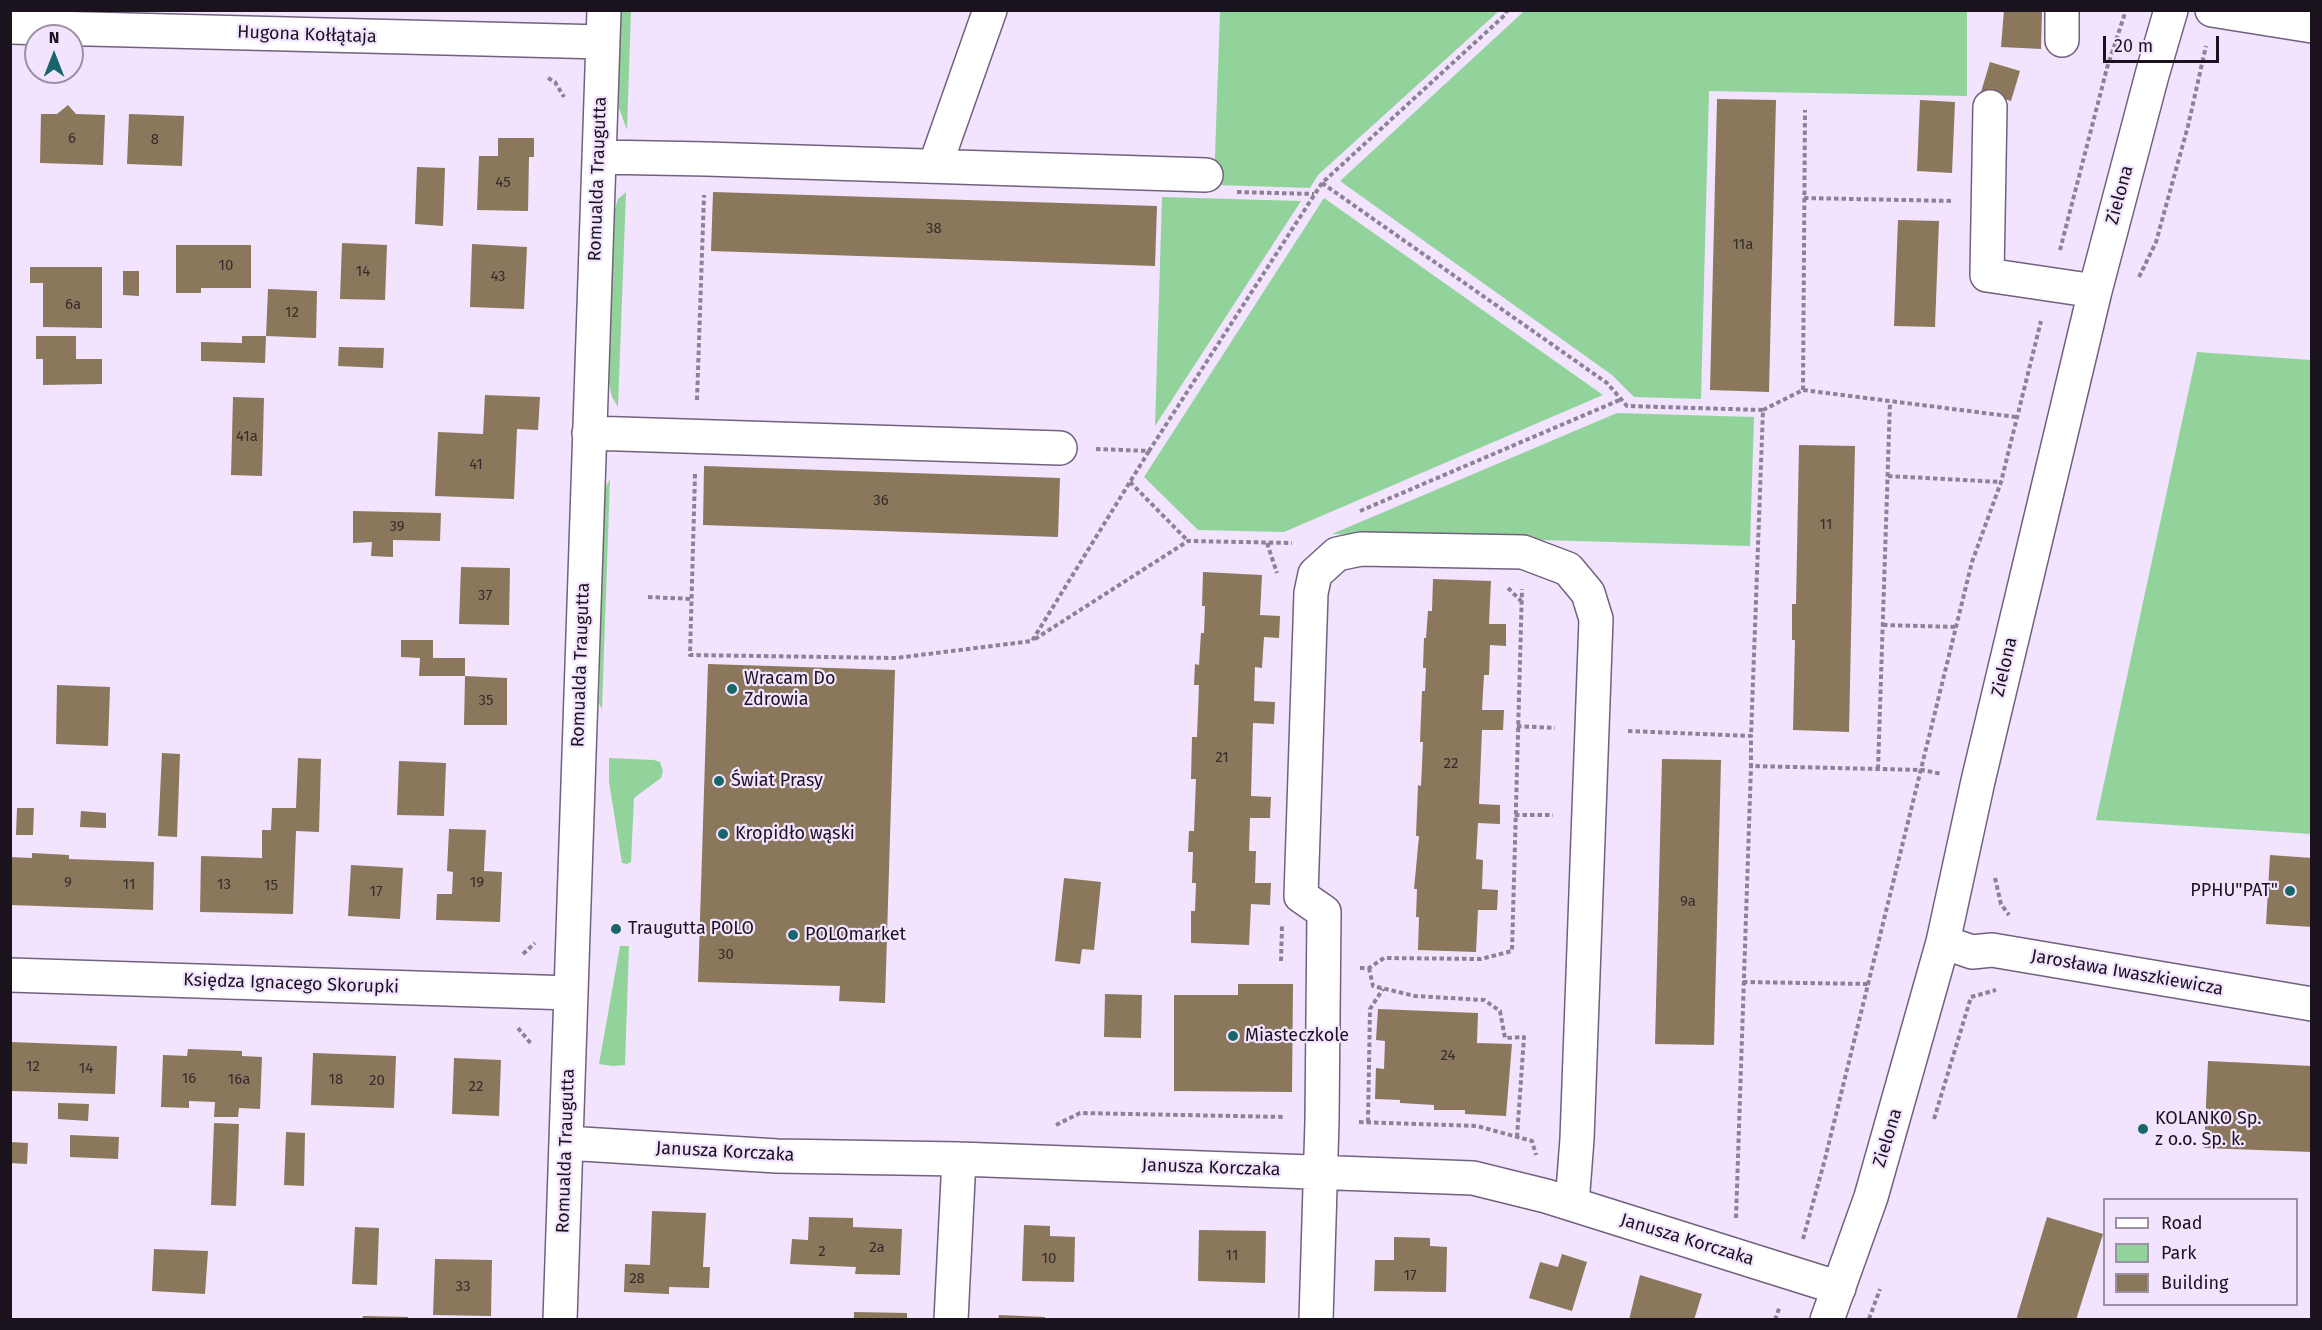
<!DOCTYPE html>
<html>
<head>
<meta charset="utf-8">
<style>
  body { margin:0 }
  #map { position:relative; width:2322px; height:1330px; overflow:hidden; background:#f2e4fe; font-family:"Fira Sans",sans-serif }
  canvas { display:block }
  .frame { position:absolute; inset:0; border:12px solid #1a131e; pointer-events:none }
  .legend { position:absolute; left:2103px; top:1198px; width:195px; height:108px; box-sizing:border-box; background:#f2e4fe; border:2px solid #9c90a4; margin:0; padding:8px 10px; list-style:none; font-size:18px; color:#1a131e }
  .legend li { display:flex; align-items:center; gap:12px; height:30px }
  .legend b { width:30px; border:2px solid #9c90a4 }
  .north { position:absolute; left:24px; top:24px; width:60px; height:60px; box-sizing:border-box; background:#f2e4fe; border:2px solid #9c90a4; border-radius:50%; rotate:0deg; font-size:16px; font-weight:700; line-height:24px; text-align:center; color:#1a131e }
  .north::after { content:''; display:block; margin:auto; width:21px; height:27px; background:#18666b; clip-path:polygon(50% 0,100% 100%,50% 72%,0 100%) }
  .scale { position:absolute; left:2103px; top:36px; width:116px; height:27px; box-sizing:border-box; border:3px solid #1a131e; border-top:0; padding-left:8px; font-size:18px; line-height:21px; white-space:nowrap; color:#1a131e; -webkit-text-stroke:4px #f2e4fe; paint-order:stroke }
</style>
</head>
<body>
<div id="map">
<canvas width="2322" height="1330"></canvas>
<div class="frame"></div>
<ul class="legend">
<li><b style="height:8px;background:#fff"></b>Road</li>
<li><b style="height:16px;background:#92d39b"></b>Park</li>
<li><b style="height:16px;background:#8b775c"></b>Building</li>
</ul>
<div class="north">N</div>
<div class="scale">20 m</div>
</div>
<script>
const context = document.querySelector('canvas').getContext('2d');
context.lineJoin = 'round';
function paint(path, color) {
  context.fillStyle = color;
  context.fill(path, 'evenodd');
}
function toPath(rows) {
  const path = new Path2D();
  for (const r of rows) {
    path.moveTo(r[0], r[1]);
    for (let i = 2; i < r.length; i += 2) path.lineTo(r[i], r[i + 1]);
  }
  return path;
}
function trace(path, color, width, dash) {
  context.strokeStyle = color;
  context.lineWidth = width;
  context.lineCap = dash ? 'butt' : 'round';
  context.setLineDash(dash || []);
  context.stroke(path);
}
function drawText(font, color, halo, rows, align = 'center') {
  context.font = font + ' "Fira Sans",sans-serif';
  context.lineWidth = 4.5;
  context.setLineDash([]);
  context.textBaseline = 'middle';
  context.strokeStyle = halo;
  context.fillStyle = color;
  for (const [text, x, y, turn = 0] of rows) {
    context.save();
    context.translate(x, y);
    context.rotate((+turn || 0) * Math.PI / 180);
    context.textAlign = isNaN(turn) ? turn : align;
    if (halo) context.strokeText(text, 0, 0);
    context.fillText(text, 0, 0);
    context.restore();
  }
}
paint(toPath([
  [621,11,631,11,627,130,617,103],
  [1220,11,1499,11,1318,175,1310,188,1214,185],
  [1522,11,1967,11,1967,96,1709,91,1701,399,1634,397,1612,375,1340,181,1522,13],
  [626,192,618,407,612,397,609,383,614,212,618,199],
  [1162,197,1301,201,1155,426],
  [1324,198,1603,395,1284,532,1198,530,1144,477],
  [2197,352,2311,360,2311,834,2096,820],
  [1617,413,1754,417,1750,546,1332,534],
  [610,479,602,709,599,704,604,490],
  [609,758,654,760,660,762,663,771,661,778,634,798,631,862,627,864,622,863,609,782],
  [620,946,629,946,625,1065,613,1066,599,1064]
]), '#92d39b');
paint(toPath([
  [2004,10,2042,10,2041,49,2001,47],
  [1990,62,2020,71,2011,101,1981,92],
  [1717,99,1776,100,1769,392,1710,390],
  [1920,100,1955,102,1952,173,1917,171],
  [68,105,76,114,105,115,103,165,40,163,41,114,57,114],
  [129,114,184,116,182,166,127,164],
  [498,138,534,138,534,157,529,157,528,211,477,210,479,156,498,156],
  [417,167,445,168,443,226,415,224],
  [713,192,1157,206,1155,266,711,251],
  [1898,220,1939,221,1935,327,1894,326],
  [342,243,387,245,385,300,340,299],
  [472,244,527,247,524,309,470,307],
  [176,245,251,245,251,288,201,288,201,293,176,293],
  [30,267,102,267,102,328,43,327,43,283,30,283],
  [123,271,139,271,139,296,123,295],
  [268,289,317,291,316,338,266,336],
  [36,336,76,336,76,359,102,359,102,384,43,385,43,359,36,359],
  [242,336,266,336,265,363,201,361,201,342,242,343],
  [339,347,384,348,383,368,338,366],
  [485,395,540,397,538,430,517,429,514,499,435,496,438,432,483,434],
  [233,397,264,398,262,476,231,475],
  [1799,445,1855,446,1849,732,1793,730,1795,640,1792,640,1792,604,1796,604],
  [704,466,1060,478,1058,537,703,525],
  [353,511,441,513,440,541,393,540,393,557,371,556,372,542,353,543],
  [461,567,510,568,509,625,459,624],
  [1203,572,1262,575,1260,615,1280,616,1279,638,1264,637,1262,668,1255,667,1254,701,1275,702,1274,724,1253,723,1251,796,1271,797,1270,818,1250,818,1249,851,1256,851,1255,883,1271,883,1270,905,1251,904,1249,945,1191,943,1191,911,1195,911,1196,883,1192,883,1193,852,1188,852,1189,831,1194,831,1196,779,1191,779,1192,737,1197,737,1199,685,1194,685,1195,664,1199,665,1201,633,1204,633,1205,606,1202,606],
  [1433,579,1491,581,1489,624,1506,624,1506,646,1490,645,1489,675,1484,675,1482,710,1504,710,1503,730,1482,730,1479,804,1500,805,1500,824,1478,823,1476,859,1483,860,1482,889,1498,890,1497,910,1478,910,1476,952,1418,950,1419,917,1416,917,1417,889,1414,889,1419,836,1416,836,1418,785,1421,786,1423,742,1420,742,1422,691,1425,691,1426,668,1423,668,1424,638,1426,638,1428,611,1432,611],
  [401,640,433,640,433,658,465,658,465,676,419,676,420,658,401,657],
  [708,664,895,670,885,1003,839,1001,840,986,698,982],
  [465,676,507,678,507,725,464,725],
  [57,685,110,687,108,746,56,744],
  [162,753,180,754,177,837,158,836],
  [298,758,321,759,319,832,296,831,293,914,200,912,201,856,262,858,262,830,271,830,272,808,296,808],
  [1662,759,1721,760,1714,1045,1655,1044],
  [399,761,446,763,444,816,397,815],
  [17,808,34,808,33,835,16,835],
  [81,811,106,813,106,828,80,827],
  [449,829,486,830,484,871,502,872,500,922,436,920,437,894,452,894,453,872,447,871],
  [32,853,69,855,69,859,154,862,153,910,10,905,10,857,32,858],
  [2270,855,2312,858,2312,927,2266,924],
  [351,865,403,868,400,919,348,916],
  [1064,878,1101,882,1094,950,1082,949,1080,964,1055,961],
  [1238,984,1293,984,1292,1092,1174,1091,1174,995,1238,995],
  [1105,994,1142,995,1141,1038,1104,1037],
  [1378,1009,1478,1013,1477,1043,1512,1044,1506,1116,1465,1114,1465,1110,1434,1110,1434,1105,1400,1103,1400,1100,1375,1099,1376,1068,1384,1069,1385,1041,1376,1040],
  [10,1042,117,1046,115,1094,10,1091],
  [188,1049,242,1051,242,1056,262,1057,260,1109,239,1108,238,1117,214,1117,215,1102,189,1101,189,1108,161,1107,163,1055,187,1056],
  [313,1053,396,1056,394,1108,311,1105],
  [454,1058,501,1060,499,1116,452,1114],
  [2208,1061,2312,1066,2312,1152,2204,1148],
  [58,1103,89,1104,88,1121,58,1119],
  [214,1123,239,1124,236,1206,211,1205],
  [286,1132,305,1133,304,1186,284,1185],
  [70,1135,119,1137,118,1159,70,1157],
  [10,1142,28,1143,27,1164,10,1163],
  [652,1211,706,1213,703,1267,710,1267,709,1288,669,1287,669,1294,624,1292,625,1264,650,1265],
  [809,1217,853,1218,853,1227,902,1229,900,1275,855,1274,856,1267,790,1264,792,1239,808,1240],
  [2047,1217,2103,1234,2076,1320,2016,1320],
  [1024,1225,1050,1226,1050,1236,1075,1237,1074,1282,1022,1281],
  [355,1227,379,1228,377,1285,352,1284],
  [1199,1230,1266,1231,1265,1283,1198,1281],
  [1394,1237,1430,1238,1430,1246,1447,1247,1446,1292,1374,1291,1375,1260,1394,1260],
  [154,1249,208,1251,205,1294,152,1291],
  [1562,1254,1587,1262,1572,1311,1529,1298,1540,1262,1558,1267],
  [435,1259,492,1260,491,1316,433,1315],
  [1640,1275,1702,1294,1694,1320,1629,1320],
  [854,1312,907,1313,907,1320,854,1320],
  [999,1315,1045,1317,1045,1320,998,1320],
  [363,1316,408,1317,408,1320,362,1320]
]), '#8b775c');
const minor = toPath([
  [2212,10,2312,26],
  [10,27,603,42],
  [2062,40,2062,10],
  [1990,107,1987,275,2095,291],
  [600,157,706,159,1206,175],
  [935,166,990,10],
  [589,433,1060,448],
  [1943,942,1972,952,1992,950,2312,1004],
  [10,975,571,993],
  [566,1143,777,1156,959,1159,1473,1178,1546,1196,1839,1288],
  [560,1320,604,10],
  [951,1320,959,1159],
  [1316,1320,1322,1121,1324,912,1301,896,1311,593,1315,574,1337,554,1361,549,1523,552,1568,569,1588,593,1596,619,1577,1139,1572,1204],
  [1827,1320,1871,1197,1943,942,1978,781,2095,291,2152,75,2171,10]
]);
trace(minor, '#71617d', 36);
trace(toPath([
  [548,78,555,82,564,97],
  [1322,183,1607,383,1627,406,1763,410,1751,736],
  [1237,192,1314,194],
  [1804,198,1954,201],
  [2060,250,2107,68,2126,10],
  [2139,277,2156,242,2188,126,2206,46],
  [1803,390,1805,110],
  [697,400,704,195],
  [1763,410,1803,390,2016,417],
  [1096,449,1149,451,1322,183,1506,14,1507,10],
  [695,474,690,655,896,658,1032,641,1149,451],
  [1888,476,2001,482],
  [1130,482,1188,541],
  [1360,511,1622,399],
  [1267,543,1277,573],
  [1508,588,1521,601],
  [648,597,692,599],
  [1883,625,1957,627],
  [1035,639,1188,541,1292,543],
  [1517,726,1555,728],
  [1628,731,1751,736,1751,766,1922,770,1942,774],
  [1878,769,1890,402],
  [1515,815,1553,815],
  [1995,878,2001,904,2009,915],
  [523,954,535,943],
  [1281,961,1282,926],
  [1360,968,1369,968,1384,958,1481,959,1512,951,1522,589],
  [1369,968,1373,986,1415,996,1484,1000,1500,1011,1505,1038,1524,1037,1517,1137],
  [1743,982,1869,984],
  [518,1028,532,1045],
  [1934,1119,1971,997,1996,990],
  [1359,1122,1477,1126,1532,1141,1536,1155],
  [1368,1122,1370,1009,1383,989],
  [1056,1125,1080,1113,1285,1117],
  [1736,1218,1751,766],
  [1803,1239,1825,1159,1972,562,2001,482,2041,321],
  [1869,1319,1880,1289],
  [1775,1320,1780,1306]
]), '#8d8295', 4, [4.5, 3]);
trace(minor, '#fff', 33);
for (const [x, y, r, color] of [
  [732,689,6,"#18666b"],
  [719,781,6,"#18666b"],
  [723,834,6,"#18666b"],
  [2290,891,6,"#18666b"],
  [616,929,6,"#18666b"],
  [793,935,6,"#18666b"],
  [1233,1036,6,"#18666b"],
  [2143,1129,6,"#18666b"]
]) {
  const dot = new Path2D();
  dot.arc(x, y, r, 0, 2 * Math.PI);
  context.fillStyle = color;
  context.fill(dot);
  trace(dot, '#f2e4fe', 2);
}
drawText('15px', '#362c2e', null, [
  ["6",72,139],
  ["8",155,140],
  ["45",503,183],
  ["38",934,229],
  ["11a",1743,245],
  ["10",226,266],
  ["14",363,272],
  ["43",498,277],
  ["6a",73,305],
  ["12",292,313],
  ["41a",247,437],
  ["41",476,465],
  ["36",881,501],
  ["11",1826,525],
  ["39",397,527],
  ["37",485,596],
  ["35",486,701],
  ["21",1222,758],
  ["22",1451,764],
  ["9",68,883],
  ["19",477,883],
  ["11",129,885],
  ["13",224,885],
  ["15",271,886],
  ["17",376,892],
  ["9a",1688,902],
  ["30",726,955],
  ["24",1448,1056],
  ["12",33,1067],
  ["14",86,1069],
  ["16",189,1079],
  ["16a",239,1080],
  ["18",336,1080],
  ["20",377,1081],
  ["22",476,1087],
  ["2a",877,1248],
  ["2",822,1252],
  ["11",1232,1256],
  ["10",1049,1259],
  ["17",1410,1276],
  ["28",637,1279],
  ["33",463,1287]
]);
drawText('18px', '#1a131e', '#f2e4fe', [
  ["Hugona Kołłątaja",307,35,2],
  ["Romualda Traugutta",598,179,-88],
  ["Zielona",2120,195,-75],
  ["Romualda Traugutta",581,665,-88],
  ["Zielona",2005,667,-77],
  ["Jarosława Iwaszkiewicza",2127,973,10],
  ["Księdza Ignacego Skorupki",291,984,2],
  ["Zielona",1888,1138,-73],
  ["Romualda Traugutta",566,1151,-88],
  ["Janusza Korczaka",725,1152,3],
  ["Janusza Korczaka",1211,1168,2],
  ["Janusza Korczaka",1687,1240,17]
]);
drawText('18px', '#1a131e', '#f2e4fe', [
  ["Wracam Do",744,679],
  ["Zdrowia",744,700],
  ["Świat Prasy",731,781],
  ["Kropidło wąski",735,834],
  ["PPHU\"PAT\"",2278,891,"right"],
  ["Traugutta POLO",628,929],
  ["POLOmarket",805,935],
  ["Miasteczkole",1245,1036],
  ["KOLANKO Sp.",2155,1119],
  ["z o.o. Sp. k.",2155,1140]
], 'left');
</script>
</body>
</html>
